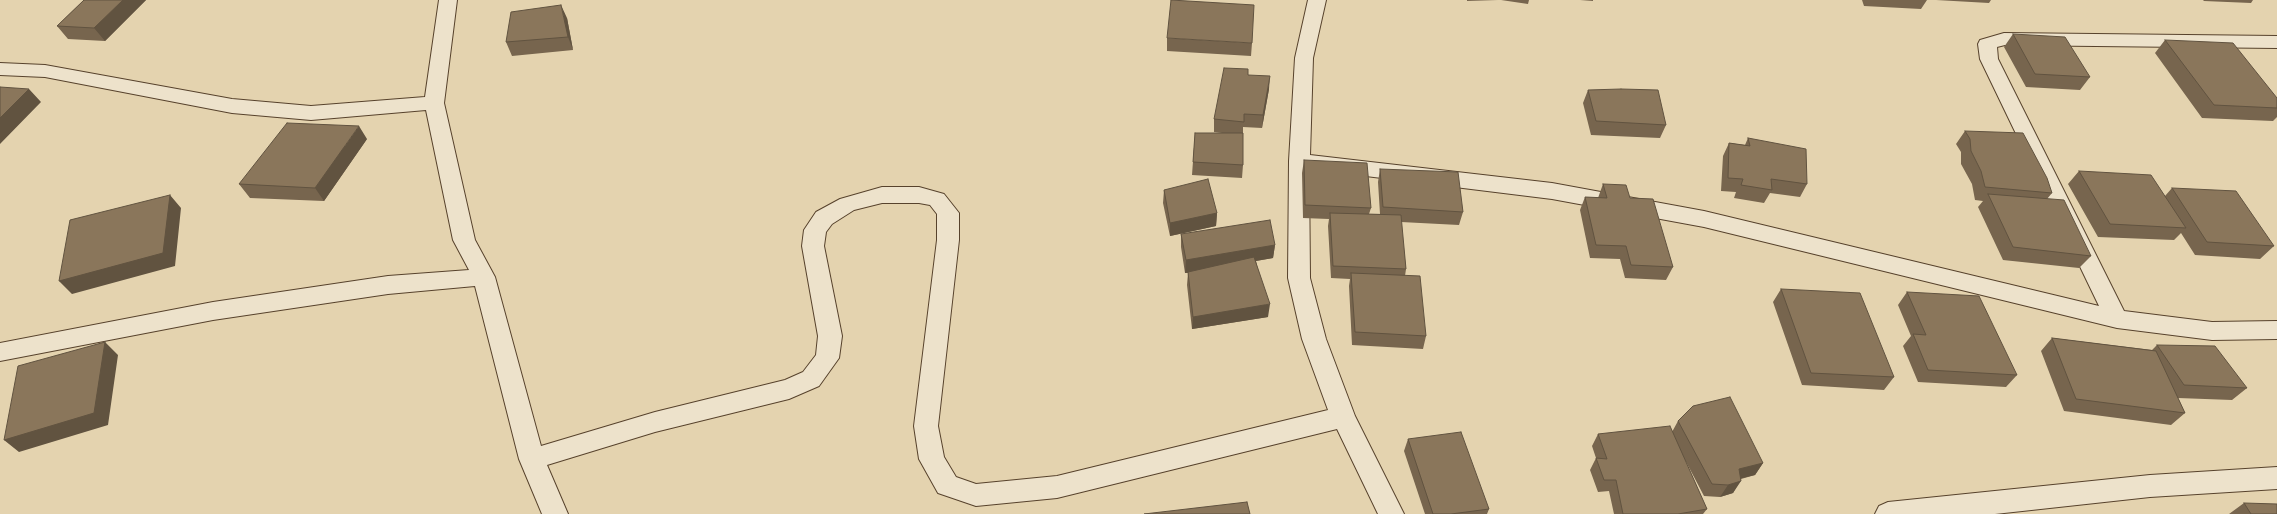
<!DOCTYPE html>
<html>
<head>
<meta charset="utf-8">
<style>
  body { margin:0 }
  canvas { display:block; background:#e4d3af }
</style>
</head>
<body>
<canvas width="2277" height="514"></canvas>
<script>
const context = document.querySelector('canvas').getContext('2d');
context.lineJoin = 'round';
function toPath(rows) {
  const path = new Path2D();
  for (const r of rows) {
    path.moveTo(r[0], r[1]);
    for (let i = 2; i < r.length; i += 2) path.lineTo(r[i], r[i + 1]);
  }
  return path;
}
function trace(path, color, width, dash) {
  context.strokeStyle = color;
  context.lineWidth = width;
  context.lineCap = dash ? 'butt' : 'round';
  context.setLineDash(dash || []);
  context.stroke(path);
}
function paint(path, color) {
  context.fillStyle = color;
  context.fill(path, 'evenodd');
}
const street = toPath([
  [439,0,457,0,444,103,475,240,495,277,541,446,655,412,785,380,803,372,816,355,818,336,802,246,804,230,816,212,840,199,882,187,919,187,944,194,959,213,959,240,938,426,944,457,956,477,976,484,1057,476,1328,410,1302,339,1288,278,1289,161,1295,58,1308,0,1326,0,1313,58,1310,155,1552,183,1704,211,2099,306,1980,59,1978,44,1980,40,2004,33,2277,36,2277,48,2005,45,1997,47,1998,59,2124,311,2212,322,2277,321,2277,339,2212,340,2117,328,1704,227,1552,199,1309,169,1310,278,1326,339,1355,416,1404,514,1378,514,1337,429,1057,498,976,506,938,493,919,459,914,426,937,240,937,214,930,205,919,203,882,203,854,210,832,224,826,232,824,246,842,336,839,358,819,386,789,399,655,432,547,465,568,514,542,514,519,459,475,286,388,294,213,320,0,361,0,343,213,302,388,276,469,270,453,240,426,110,311,120,232,113,45,77,0,75,0,63,45,65,232,99,311,106,425,97,439,0],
  [2277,467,2277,489,2150,497,1995,514,1875,514,1879,506,1888,502,2150,475,2277,467]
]);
trace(street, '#57422c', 2);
paint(street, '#ede2cb');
paint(toPath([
  [84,0,146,0,105,41,68,39,57,26],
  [1467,0,1498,0,1467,1],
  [1501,0,1529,0,1528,4],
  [1580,0,1593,0,1593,1],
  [1862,0,1927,0,1921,9,1864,6],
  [1936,0,1991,0,1989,3],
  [2203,0,2253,0,2251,3,2204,1],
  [567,18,573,50,512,56,506,42],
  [2013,34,2090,77,2080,90,2026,87,2004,47],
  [1167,38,1252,43,1251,56,1167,51],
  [2165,40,2277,98,2277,117,2273,121,2202,118,2155,53],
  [1248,75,1269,89,1262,128,1243,127,1243,165,1242,178,1192,175,1195,133,1222,133,1214,132,1214,119],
  [1588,90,1666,125,1660,138,1591,135,1583,103],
  [1965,131,2052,193,2047,199,2091,256,2079,268,2003,260,1978,207,1983,201,1975,200,1972,184,1961,164,1961,152,1956,144],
  [1748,138,1807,184,1800,197,1770,193,1764,203,1734,198,1736,192,1721,191,1723,156,1729,143,1745,145],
  [367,139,324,201,250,198,239,184],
  [1304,160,1371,208,1369,214,1380,214,1378,182,1380,169,1463,212,1459,225,1401,222,1406,269,1405,276,1426,336,1423,349,1352,345,1349,286,1350,279,1331,278,1328,226,1329,219,1303,218,1302,173],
  [2079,171,2165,196,2172,188,2274,246,2260,259,2195,255,2181,233,2174,240,2098,237,2068,184],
  [1603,184,1630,198,1673,267,1666,280,1625,278,1620,259,1590,258,1580,210,1585,197,1598,198],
  [1164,190,1217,213,1216,226,1170,236,1163,203],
  [1181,234,1275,245,1273,258,1256,261,1268,317,1192,329,1187,285,1188,273,1185,273,1181,247],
  [1781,289,1894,377,1884,390,1802,385,1773,302],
  [1907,292,2017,375,2006,387,1918,382,1903,346,1911,336,1898,305],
  [2052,338,2152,350,2157,345,2247,388,2232,400,2178,398,2185,413,2171,425,2064,411,2041,351],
  [1678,421,1763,463,1755,475,1741,479,1733,493,1720,497,1704,496,1683,456,1707,509,1703,514,1614,514,1609,491,1598,492,1590,470,1596,458,1592,446,1598,434,1672,432],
  [1408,439,1489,509,1487,514,1425,514,1404,451],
  [2244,503,2277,514,2229,514]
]), '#77654e');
paint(toPath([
  [123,0,146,0,105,41,94,28],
  [561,5,567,18,573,50,568,37],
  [1270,76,1269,89,1262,128,1263,115],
  [29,89,41,102,0,144,0,118],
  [359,126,367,139,324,201,315,188],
  [170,195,181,208,175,266,72,294,59,281],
  [1217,213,1216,226,1170,236,1170,223],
  [1275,245,1273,258,1185,273,1186,260],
  [1270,304,1268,317,1192,329,1193,317],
  [105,342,118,355,108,425,19,452,4,440],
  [1763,463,1755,475,1730,481,1739,469],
  [1741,481,1733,493,1720,497,1728,485]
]), '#615340');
const building = toPath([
  [84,0,123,0,94,28,57,26,84,0],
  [1171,0,1254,5,1252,43,1167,38,1171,0],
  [561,5,568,37,506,42,511,12,561,5],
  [2013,34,2065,37,2090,77,2035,74,2013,34],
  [2165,40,2233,43,2277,98,2277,108,2214,105,2165,40],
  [1224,68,1248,69,1248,75,1270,76,1263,115,1244,114,1244,122,1214,119,1224,68],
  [0,87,29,89,0,118,0,87],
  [1621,89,1658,90,1666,125,1596,121,1588,90,1621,89],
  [287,123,359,126,315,188,239,184,287,123],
  [1965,131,2023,133,2047,178,2052,193,1985,187,1981,171,1971,151,1970,139,1965,131],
  [1195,133,1243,133,1243,165,1193,162,1195,133],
  [1748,138,1806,149,1807,184,1771,179,1772,190,1741,185,1743,179,1728,178,1729,143,1750,146,1748,138],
  [1304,160,1367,163,1371,208,1305,205,1304,160],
  [1380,169,1458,172,1463,212,1383,207,1380,169],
  [2079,171,2151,175,2186,228,2110,224,2079,171],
  [1208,179,1217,213,1170,223,1164,190,1208,179],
  [1603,184,1626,185,1630,198,1653,199,1673,267,1631,265,1626,246,1596,245,1585,197,1607,198,1603,184],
  [2172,188,2236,191,2274,246,2207,242,2172,188],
  [1988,194,2064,200,2091,256,2013,247,1988,194],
  [170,195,163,253,59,281,70,220,170,195],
  [1330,213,1401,215,1406,269,1333,266,1330,213],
  [1270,220,1275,245,1186,260,1181,234,1270,220],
  [1254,257,1270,304,1193,317,1188,272,1254,257],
  [1351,273,1420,276,1426,336,1355,332,1351,273],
  [1781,289,1860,293,1894,377,1811,373,1781,289],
  [1907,292,1979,296,2017,375,1928,370,1913,334,1926,335,1907,292],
  [2052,338,2156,351,2185,413,2076,399,2052,338],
  [105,342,94,413,4,440,18,366,105,342],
  [2157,345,2215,346,2247,388,2184,385,2157,345],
  [1730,397,1763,463,1739,469,1741,481,1728,485,1712,484,1678,421,1693,406,1730,397],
  [1670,426,1707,509,1678,514,1623,514,1616,480,1604,480,1596,458,1607,459,1598,434,1670,426],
  [1461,432,1489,509,1451,514,1433,514,1408,439,1461,432],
  [1247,502,1250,514,1144,514,1247,502],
  [2244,503,2277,504,2277,514,2251,514,2244,503]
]);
paint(building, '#8a765b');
trace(building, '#615340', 1);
</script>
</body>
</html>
